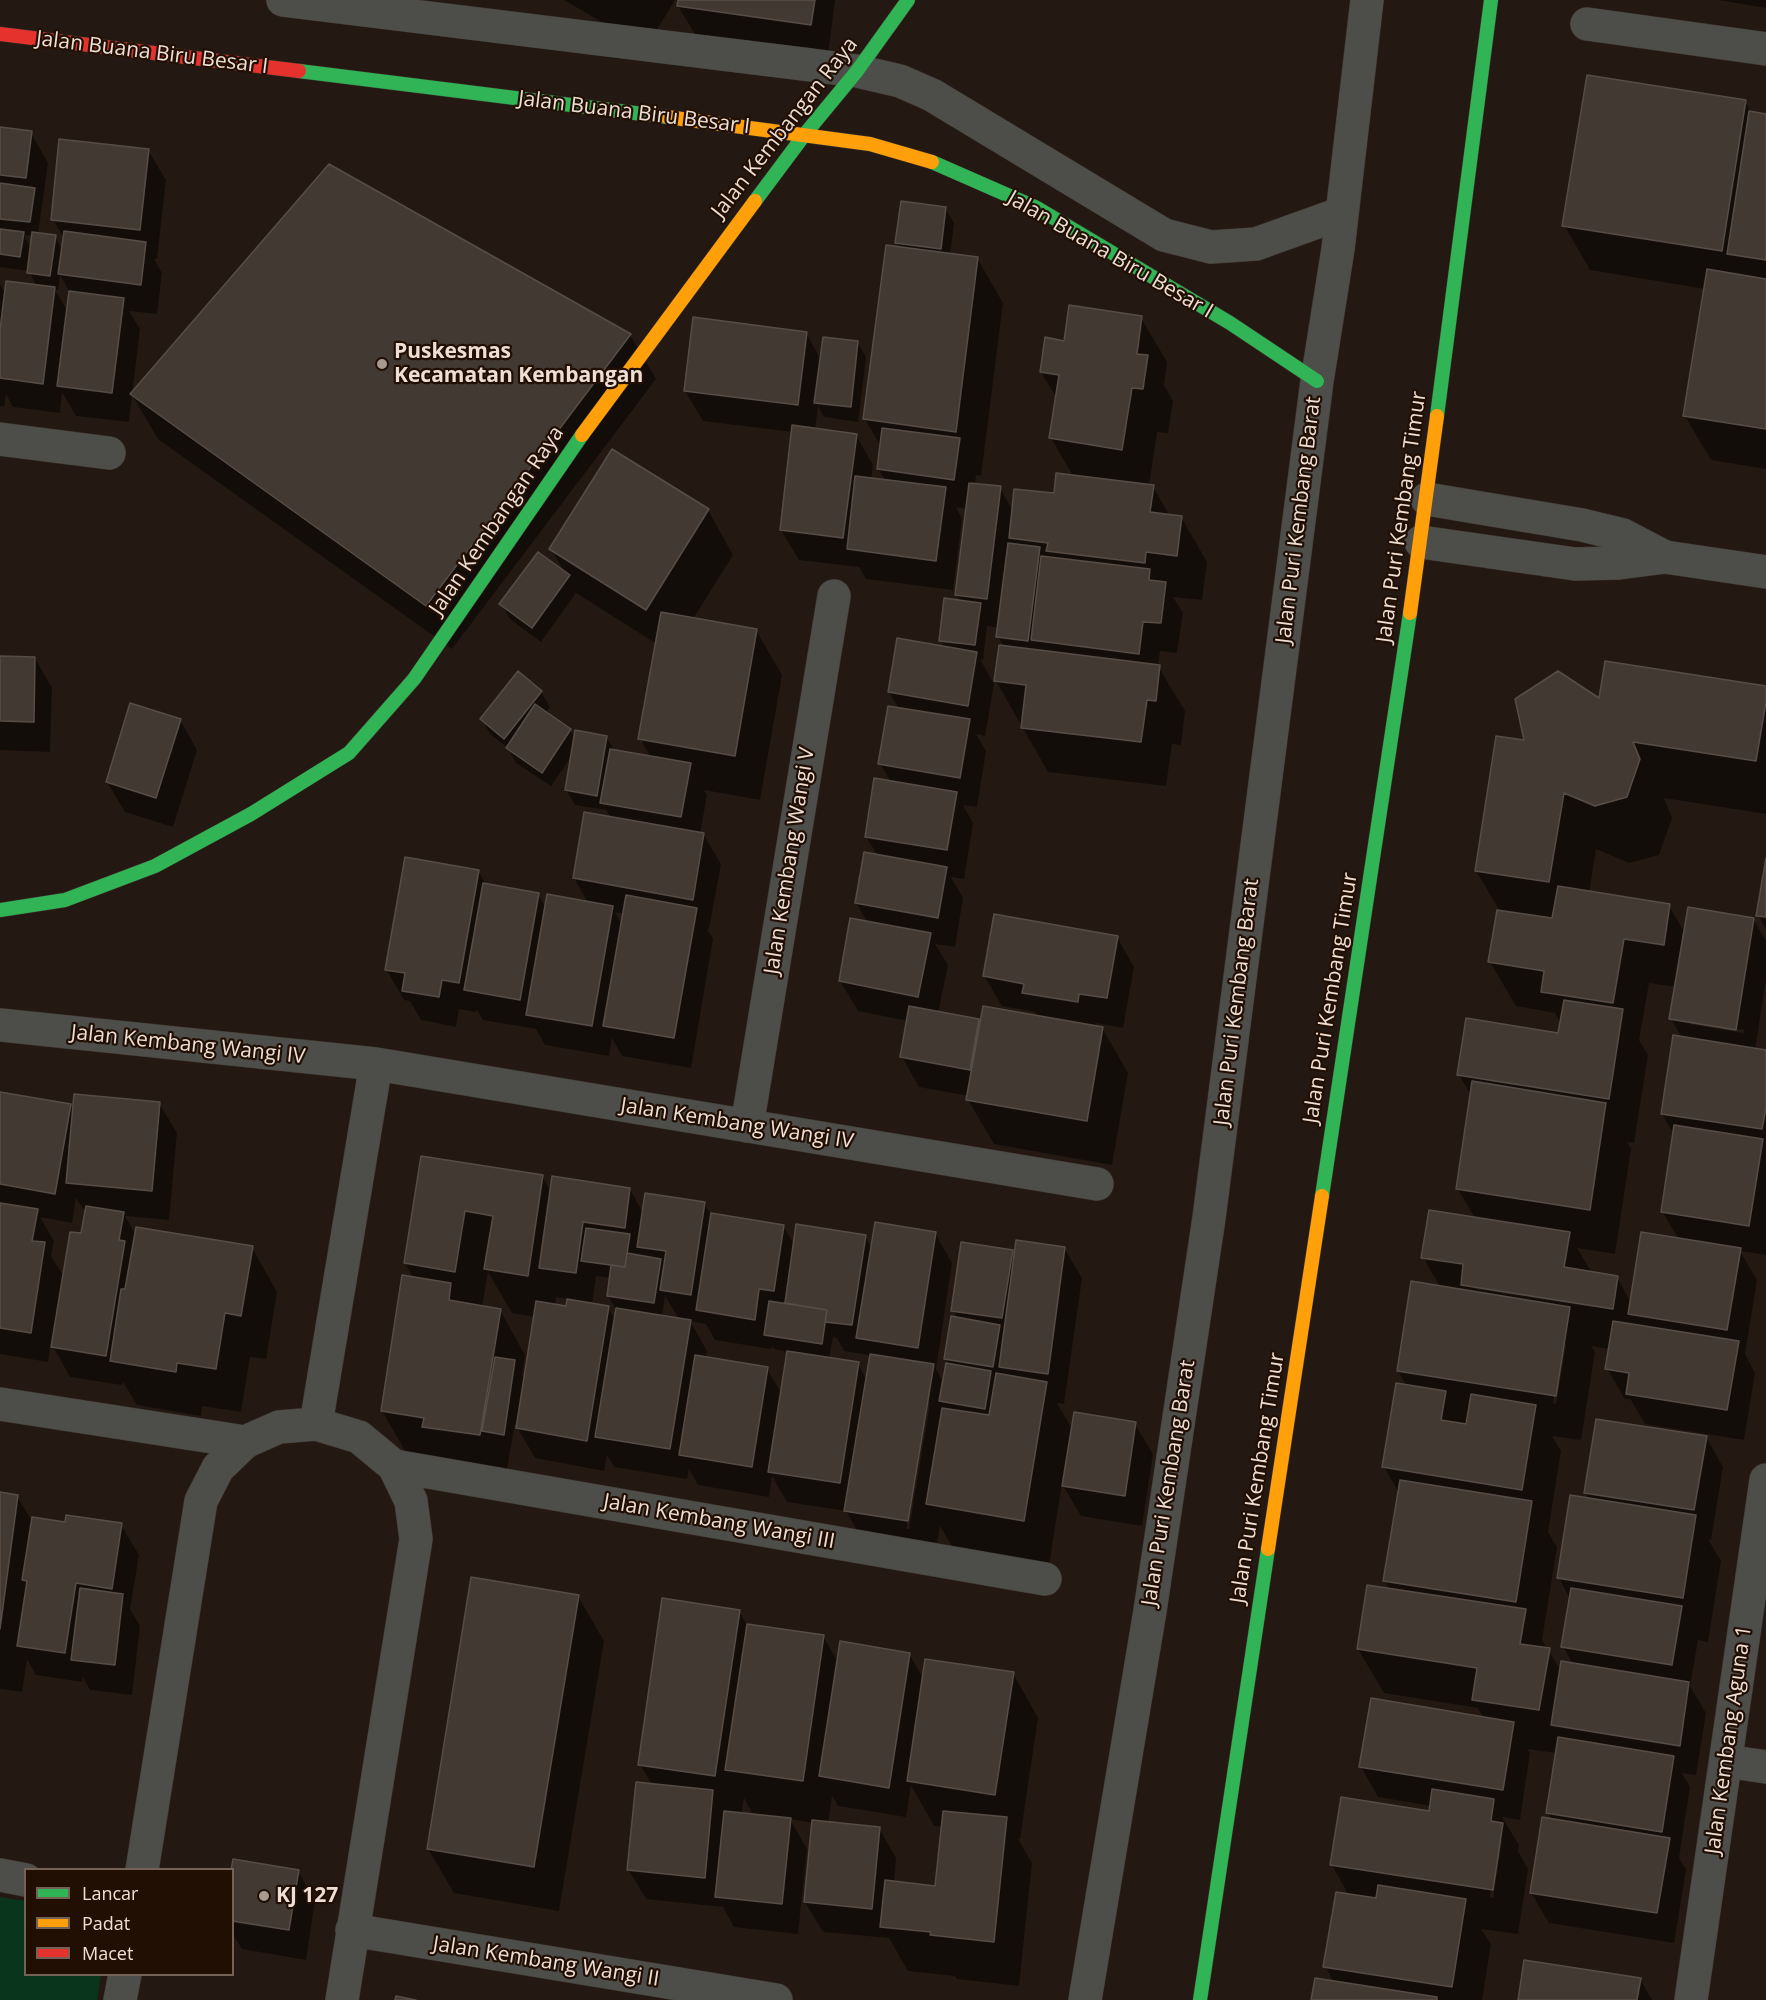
<!DOCTYPE html>
<html>
<head>
<meta charset="utf-8">
<style>
  body { margin:0 }
  #map { position:relative; width:1766px; height:2000px; overflow:hidden; background:#241912; font-family:"Open Sans",sans-serif }
  canvas { display:block }
  .legend { position:absolute; left:24px; top:1868px; width:210px; height:108px; box-sizing:border-box; background:#220f03; border:2px solid #746257; margin:0; padding:8px 10px; list-style:none; font-size:18px; color:#eedfd6 }
  .legend li { display:flex; align-items:center; gap:12px; height:30px }
  .legend b { width:30px; border:2px solid #746257 }
</style>
</head>
<body>
<div id="map">
<canvas width="1766" height="2000"></canvas>
<ul class="legend">
<li><b style="height:8px;background:#30b455"></b>Lancar</li>
<li><b style="height:8px;background:#ff9f0a"></b>Padat</li>
<li><b style="height:8px;background:#e5322d"></b>Macet</li>
</ul>
</div>
<script>
const context = document.querySelector('canvas').getContext('2d');
context.lineJoin = 'round';
function paint(path, color) {
  context.fillStyle = color;
  context.fill(path, 'evenodd');
}
function toPath(rows) {
  const path = new Path2D();
  for (const r of rows) {
    path.moveTo(r[0], r[1]);
    for (let i = 2; i < r.length; i += 2) path.lineTo(r[i], r[i + 1]);
  }
  return path;
}
function trace(path, color, width, dash) {
  context.strokeStyle = color;
  context.lineWidth = width;
  context.lineCap = dash ? 'butt' : 'round';
  context.setLineDash(dash || []);
  context.stroke(path);
}
function drawText(font, color, halo, rows, align = 'center') {
  context.font = font + ' "Open Sans",sans-serif';
  context.lineWidth = 4.5;
  context.setLineDash([]);
  context.textBaseline = 'middle';
  context.strokeStyle = halo;
  context.fillStyle = color;
  for (const [text, x, y, turn = 0] of rows) {
    context.save();
    context.translate(x, y);
    context.rotate((+turn || 0) * Math.PI / 180);
    context.textAlign = isNaN(turn) ? turn : align;
    if (halo) context.strokeText(text, 0, 0);
    context.fillText(text, 0, 0);
    context.restore();
  }
}
paint(toPath([
  [0,1897,25,1901,26,1974,101,1975,97,2000,0,2000]
]), '#08351c');
paint(toPath([
  [564,0,675,0,646,48],
  [679,0,835,0,828,55,696,36,678,6],
  [1718,0,1766,0,1766,8],
  [1745,102,1752,113,1766,116,1766,469,1711,460,1685,416,1705,289,1590,270,1564,225],
  [0,129,31,133,48,163,38,234,55,236,62,250,64,239,53,219,148,150,166,180,157,259,154,259,162,273,157,314,129,311,140,329,132,395,330,166,630,335,656,379,452,649,158,439,132,395,129,422,76,416,62,392,60,413,13,407,6,394,4,407,0,406,0,284,6,295,37,287,29,271,0,267],
  [24,235,33,236,31,248],
  [60,275,70,293,68,312,55,290,58,290],
  [945,208,954,223,950,255,977,258,1003,303,981,476,976,475,975,485,1000,488,1013,511,1055,495,1073,476,1051,438,1057,399,1041,372,1065,342,1141,318,1167,362,1164,385,1173,401,1168,433,1157,432,1149,486,1153,487,1170,516,1181,517,1207,562,1202,600,1173,597,1183,613,1177,653,1160,651,1158,666,1185,711,1181,745,1172,744,1166,786,1048,772,996,681,1004,647,998,637,999,628,987,626,983,660,980,659,994,684,985,736,976,734,986,751,977,807,963,805,973,823,964,879,951,877,963,898,955,947,935,944,948,965,938,1013,978,1020,981,1025,1038,1017,1035,1012,1002,1006,984,976,995,915,1117,937,1134,967,1123,1028,1096,1023,1095,1027,1102,1028,1128,1073,1112,1165,994,1144,968,1100,969,1096,919,1087,902,1057,908,1021,858,1011,840,981,868,923,856,903,878,856,866,837,891,782,880,764,899,709,889,692,945,648,941,640,961,601,957,595,967,509,956,507,962,519,953,590,866,579,859,567,799,560,781,530,793,432,703,421,685,391,806,333,821,360,857,342,866,357,858,422,824,417,818,406,815,430,856,435,873,465,871,480,886,481,878,469,881,447,865,419,900,249,897,243],
  [708,510,733,555,693,619,756,630,782,675,760,800,704,790,707,795,700,834,703,834,721,864,709,929,707,929,713,939,691,1068,622,1056,612,1038,609,1056,545,1045,536,1029,483,1020,477,1010,476,1012,459,1009,456,1027,421,1020,410,1001,404,1000,386,969,478,871,487,886,538,895,546,908,588,903,574,878,611,818,606,810,575,805,566,790,573,754,551,786,516,763,508,748,490,734,482,719,519,674,541,692,550,707,545,713,570,730,575,738,606,737,615,751,651,758,640,738,657,644,576,593,541,642,510,619,501,604,565,573,551,549],
  [615,912,624,914,622,925],
  [0,657,35,658,52,688,50,752,0,750],
  [1766,688,1766,814,1664,798,1672,818,1659,855,1629,863,1596,849,1589,893,1669,906,1685,933,1753,919,1766,941,1766,979,1755,1050,1766,1052,1766,1255,1740,1251,1757,1280,1745,1354,1755,1373,1744,1440,1645,1424,1631,1400,1624,1398,1607,1368,1610,1349,1591,1346,1595,1352,1581,1440,1552,1436,1561,1451,1548,1532,1557,1547,1542,1640,1561,1671,1573,1664,1563,1647,1570,1599,1559,1578,1589,1500,1586,1493,1706,1437,1723,1467,1711,1540,1708,1539,1721,1561,1708,1642,1698,1640,1690,1686,1706,1713,1696,1775,1682,1773,1690,1787,1679,1858,1686,1870,1674,1943,1549,1923,1531,1893,1552,1821,1548,1813,1557,1753,1527,1749,1530,1753,1520,1820,1502,1817,1519,1845,1518,1851,1528,1869,1518,1934,1481,1929,1491,1944,1482,2000,1313,2000,1334,1983,1325,1966,1349,1896,1332,1865,1431,1812,1432,1806,1378,1797,1361,1767,1484,1719,1478,1708,1384,1693,1358,1649,1390,1590,1385,1581,1399,1493,1384,1467,1407,1387,1398,1371,1440,1287,1423,1257,1475,1218,1457,1188,1471,1096,1459,1074,1559,1034,1561,1024,1555,1013,1516,1006,1490,962,1500,911,1476,871,1526,742,1600,700],
  [1649,983,1676,987,1671,1019,1682,1038,1662,1114,1674,1135,1662,1211,1679,1240,1631,1303,1617,1277,1592,1273,1577,1248,1615,1254,1631,1149,1627,1142,1634,1143,1648,1055,1639,1040],
  [1690,1021,1744,1030,1743,1033,1690,1024],
  [1472,1285,1593,1305,1593,1307,1476,1289],
  [1562,1345,1566,1345,1556,1404,1553,1403],
  [1499,1840,1502,1840,1493,1898,1490,1898],
  [180,720,197,750,173,827,125,812,107,782],
  [1766,867,1766,929,1758,915],
  [0,1093,70,1106,74,1113,159,1103,177,1133,169,1220,125,1216,136,1235,252,1248,277,1292,266,1359,250,1357,241,1412,202,1406,201,1416,137,1405,123,1382,122,1385,70,1377,51,1343,48,1362,0,1354],
  [76,1198,86,1213,82,1235,64,1277,51,1256,54,1241,40,1217,72,1223],
  [422,1157,542,1176,551,1192,630,1189,643,1213,704,1203,711,1215,783,1226,795,1246,865,1236,872,1249,935,1233,952,1263,936,1369,944,1384,949,1365,945,1358,958,1319,953,1310,1012,1251,1015,1257,1064,1248,1082,1278,1064,1404,1057,1403,1073,1430,1135,1424,1153,1454,1142,1526,1081,1516,1062,1484,1049,1565,953,1548,940,1526,933,1565,871,1555,846,1511,787,1502,772,1476,769,1497,698,1485,689,1469,687,1479,614,1467,607,1455,604,1471,535,1458,515,1424,505,1479,408,1456,382,1411,414,1279,405,1263],
  [488,1272,512,1313,535,1317,525,1380,522,1375,525,1355,500,1310,482,1307],
  [596,1276,611,1278,608,1296,617,1311,615,1320,608,1307,592,1305],
  [665,1296,679,1319,662,1317],
  [556,1297,569,1299,567,1307,555,1306],
  [690,1321,706,1324,715,1340,771,1349,772,1346,774,1349,788,1352,782,1394,767,1369,706,1358,707,1351],
  [833,1337,837,1338,844,1351,868,1355,870,1360,867,1380,858,1364,829,1359],
  [926,1403,930,1403,909,1529,906,1529],
  [0,1494,17,1496,33,1523,121,1525,139,1555,130,1609,140,1626,132,1695,90,1690,83,1677,82,1682,36,1675,27,1659,22,1692,0,1689],
  [578,1596,604,1641,559,1911,454,1893,428,1849],
  [739,1611,747,1625,823,1636,838,1662,909,1654,924,1679,1013,1673,1038,1718,1020,1839,1018,1839,1032,1863,1019,1986,957,1979,955,1976,908,1971,889,1938,823,1932,805,1902,813,1823,790,1819,807,1849,798,1934,734,1927,723,1907,646,1899,628,1869,652,1785,640,1764],
  [911,1785,934,1826,943,1827,937,1888,894,1883,896,1858,879,1828,828,1823,832,1796,838,1806,906,1817],
  [744,1798,754,1816,741,1815],
  [232,1871,298,1871,315,1901,306,1960,242,1949,232,1933],
  [1640,1979,1652,2000,1519,2000]
]), '#0007');
const building = toPath([
  [678,0,815,0,811,25,677,6,678,0],
  [1587,75,1746,100,1722,251,1562,226,1587,75],
  [1749,111,1766,114,1766,260,1727,254,1749,111],
  [0,127,32,131,26,178,0,175,0,127],
  [59,139,149,149,140,230,51,220,59,139],
  [329,164,631,334,426,606,130,394,329,164],
  [0,183,35,188,30,222,0,219,0,183],
  [901,201,946,207,941,249,895,243,901,201],
  [0,229,24,232,20,257,0,254,0,229],
  [64,231,146,242,141,285,58,274,64,231],
  [32,232,56,235,50,276,27,273,32,232],
  [886,245,978,257,956,432,863,419,886,245],
  [1707,269,1766,279,1766,429,1683,416,1707,269],
  [6,281,55,287,43,384,0,378,0,330,6,281],
  [69,291,124,298,112,393,57,386,69,291],
  [1069,305,1142,316,1137,354,1148,355,1143,389,1132,388,1122,450,1049,438,1059,375,1040,372,1045,337,1064,341,1069,305],
  [693,317,807,332,798,405,684,391,693,317],
  [823,337,858,341,851,407,814,403,823,337],
  [792,425,857,434,843,538,780,530,792,425],
  [882,428,960,438,954,480,877,469,882,428],
  [612,449,709,509,646,610,549,549,612,449],
  [1056,473,1154,485,1150,512,1182,516,1177,556,1146,552,1145,563,1046,551,1048,543,1009,538,1014,489,1054,493,1056,473],
  [855,476,946,487,936,561,847,549,855,476],
  [969,483,1001,486,987,599,955,595,969,483],
  [1008,543,1040,547,1028,641,996,637,1008,543],
  [538,552,570,575,532,628,499,604,538,552],
  [1041,556,1150,569,1149,580,1166,582,1161,623,1143,622,1139,654,1031,640,1041,556],
  [944,598,981,603,975,645,939,641,944,598],
  [661,612,757,629,735,756,638,739,661,612],
  [897,638,977,652,968,706,888,692,897,638],
  [999,645,1160,665,1156,701,1147,700,1141,742,1021,728,1026,685,994,681,999,645],
  [0,656,35,657,34,722,0,721,0,656],
  [1605,661,1766,686,1766,702,1756,761,1633,742,1640,759,1627,797,1595,806,1564,793,1549,882,1475,871,1496,736,1524,740,1515,699,1558,671,1599,698,1605,661],
  [518,671,542,691,504,739,480,719,518,671],
  [130,703,181,719,156,798,106,782,130,703],
  [535,704,571,729,542,773,506,748,535,704],
  [888,706,970,719,960,778,878,764,888,706],
  [575,730,607,736,597,796,565,790,575,730],
  [610,749,691,763,681,817,600,803,610,749],
  [874,778,957,792,947,850,865,837,874,778],
  [584,812,704,833,693,900,573,878,584,812],
  [864,852,947,867,938,918,855,903,864,852],
  [405,857,479,870,459,983,442,980,439,997,402,991,405,973,385,970,405,857],
  [1766,858,1766,917,1756,916,1766,858],
  [483,883,539,893,520,1000,464,990,483,883],
  [1558,886,1670,904,1664,945,1624,939,1613,1003,1541,992,1544,971,1488,962,1497,910,1552,918,1558,886],
  [547,894,613,906,592,1026,526,1015,547,894],
  [626,895,697,908,674,1038,603,1026,626,895],
  [1688,907,1754,918,1736,1030,1669,1019,1688,907],
  [994,914,1118,936,1107,998,1079,994,1078,1002,1022,993,1024,984,983,976,994,914],
  [850,918,931,933,918,997,839,981,850,918],
  [1564,1000,1623,1009,1609,1099,1457,1075,1466,1018,1558,1033,1564,1000],
  [909,1006,979,1019,970,1070,900,1057,909,1006],
  [983,1006,1103,1027,1087,1121,966,1100,983,1006],
  [1673,1035,1766,1050,1766,1108,1762,1129,1661,1114,1673,1035],
  [1472,1081,1606,1103,1590,1210,1456,1189,1472,1081],
  [0,1092,71,1104,55,1194,0,1184,0,1092],
  [74,1094,160,1102,152,1191,66,1183,74,1094],
  [1674,1125,1763,1139,1749,1226,1661,1212,1674,1125],
  [421,1156,543,1175,528,1276,484,1269,493,1216,465,1211,455,1272,404,1263,421,1156],
  [552,1176,630,1188,625,1228,583,1222,576,1273,539,1268,552,1176],
  [645,1193,705,1202,691,1295,660,1290,666,1251,637,1247,645,1193],
  [0,1203,38,1209,32,1241,45,1242,31,1333,0,1328,0,1203],
  [86,1206,124,1212,119,1240,125,1241,106,1356,51,1347,70,1232,81,1233,86,1206],
  [1429,1210,1570,1232,1564,1267,1618,1276,1613,1309,1461,1285,1463,1264,1421,1258,1429,1210],
  [711,1213,784,1225,774,1291,759,1289,755,1320,696,1310,711,1213],
  [875,1222,936,1232,918,1348,856,1338,875,1222],
  [796,1224,866,1235,852,1325,825,1322,827,1310,785,1303,796,1224],
  [136,1227,253,1246,241,1316,225,1313,216,1369,177,1363,176,1372,110,1361,121,1289,125,1289,136,1227],
  [586,1228,630,1234,625,1267,581,1261,586,1228],
  [1641,1232,1741,1248,1727,1330,1628,1314,1641,1232],
  [1016,1240,1065,1247,1048,1374,999,1367,1016,1240],
  [961,1242,1013,1250,1002,1318,951,1311,961,1242],
  [627,1253,661,1259,654,1303,607,1296,611,1265,625,1267,627,1253],
  [402,1275,451,1283,449,1300,501,1309,480,1435,422,1427,424,1418,381,1411,402,1275],
  [1411,1281,1570,1307,1556,1396,1397,1371,1411,1281],
  [567,1299,609,1306,587,1441,516,1428,536,1301,566,1306,567,1299],
  [769,1301,827,1310,822,1344,764,1335,769,1301],
  [616,1308,691,1320,670,1449,595,1437,616,1308],
  [951,1316,1000,1325,993,1367,944,1359,951,1316],
  [1613,1321,1739,1341,1727,1410,1626,1394,1629,1373,1605,1369,1613,1321],
  [787,1351,859,1362,840,1483,768,1472,787,1351],
  [870,1354,934,1364,908,1521,844,1511,870,1354],
  [695,1355,768,1367,752,1467,679,1455,695,1355],
  [495,1357,515,1360,504,1435,482,1431,495,1357],
  [946,1363,991,1371,985,1409,939,1401,946,1363],
  [996,1373,1047,1382,1024,1521,926,1504,942,1408,989,1415,996,1373],
  [1396,1383,1446,1391,1441,1420,1466,1424,1471,1394,1536,1405,1522,1490,1382,1467,1396,1383],
  [1074,1412,1136,1422,1125,1496,1062,1486,1074,1412],
  [1596,1419,1707,1436,1694,1510,1584,1493,1596,1419],
  [1400,1480,1532,1501,1516,1602,1383,1581,1400,1480],
  [0,1492,18,1495,0,1629,0,1492],
  [1570,1495,1696,1515,1683,1598,1557,1578,1570,1495],
  [66,1515,122,1523,112,1589,76,1583,65,1653,17,1646,27,1581,22,1580,32,1517,65,1522,66,1515],
  [471,1577,579,1595,534,1867,427,1849,471,1577],
  [1367,1585,1526,1609,1520,1644,1550,1648,1539,1710,1472,1700,1477,1668,1357,1649,1367,1585],
  [80,1588,123,1594,115,1665,71,1660,80,1588],
  [1571,1588,1682,1606,1672,1665,1561,1647,1571,1588],
  [662,1598,740,1610,715,1776,638,1765,662,1598],
  [747,1624,824,1635,803,1781,725,1770,747,1624],
  [840,1641,910,1653,889,1788,819,1776,840,1641],
  [925,1659,1014,1672,995,1795,907,1781,925,1659],
  [1561,1661,1689,1682,1680,1746,1551,1725,1561,1661],
  [1371,1698,1514,1722,1503,1790,1359,1767,1371,1698],
  [1558,1737,1674,1756,1662,1832,1546,1813,1558,1737],
  [636,1782,713,1790,705,1878,627,1870,636,1782],
  [1432,1789,1494,1799,1491,1821,1503,1823,1493,1890,1330,1865,1341,1797,1429,1811,1432,1789],
  [724,1811,791,1818,782,1904,715,1897,724,1811],
  [943,1811,1007,1817,994,1942,930,1935,931,1932,880,1927,885,1880,935,1886,943,1811],
  [1542,1817,1670,1838,1657,1913,1530,1893,1542,1817],
  [812,1820,880,1827,872,1909,804,1902,812,1820],
  [233,1859,299,1870,289,1930,232,1921,231,1870,233,1859],
  [1378,1885,1466,1899,1452,1987,1323,1967,1336,1892,1376,1898,1378,1885],
  [1524,1960,1641,1978,1637,2000,1518,2000,1524,1960],
  [1315,1978,1437,1997,1437,2000,1311,2000,1315,1978],
  [396,1996,416,2000,395,2000,396,1996]
]);
paint(building, '#433933');
trace(building, '#574d47', 1.5);
const street = toPath([
  [283,0,803,64,857,71,900,81,932,95,1164,235,1211,247,1256,244,1342,213],
  [1587,24,1766,49],
  [0,439,109,453],
  [1427,499,1582,525,1623,535,1665,557],
  [1421,542,1575,564,1619,563,1665,557,1766,572],
  [0,1025,376,1064,1097,1184],
  [747,1126,834,596],
  [0,1404,245,1442],
  [316,1424,376,1064],
  [394,1466,1045,1579],
  [1726,1761,1766,1767],
  [142,1870,201,1501,218,1468,245,1442,279,1427,316,1424,359,1437,394,1466,411,1501,416,1539,342,2000],
  [0,1875,26,1880],
  [352,1930,776,2000],
  [120,2000,125,1974],
  [1085,2000,1150,1611,1209,1218,1317,381,1338,249,1367,0],
  [1691,2000,1766,1480]
]);
const fast = toPath([
  [299,71,667,117],
  [932,162,1037,208,1230,323,1317,381],
  [755,201,805,134,857,71,908,0],
  [1437,416,1491,0],
  [0,910,65,900,155,866,251,814,349,753,414,679,582,435],
  [1322,1196,1410,613],
  [1200,2000,1268,1549]
]);
const slow = toPath([
  [667,117,870,144,932,162],
  [582,435,755,201],
  [1410,613,1437,416],
  [1268,1549,1322,1196]
]);
const jam = toPath([
  [0,34,299,71]
]);
trace(street, '#3f362f', 34);
trace(fast, '#3f362f', 15);
trace(slow, '#3f362f', 15);
trace(jam, '#3f362f', 15);
trace(street, '#4d4d49', 33);
trace(fast, '#30b455', 14);
trace(slow, '#ff9f0a', 14);
trace(jam, '#e5322d', 14);
for (const [x, y, r, color] of [
  [382,364,6,"#a79a91"],
  [264,1896,6,"#a79a91"]
]) {
  const dot = new Path2D();
  dot.arc(x, y, r, 0, 2 * Math.PI);
  context.fillStyle = color;
  context.fill(dot);
  trace(dot, '#220f03', 2);
}
drawText('21px', '#eedfd6', '#220f03', [
  ["Jalan Buana Biru Besar I",152,53,7],
  ["Jalan Buana Biru Besar I",634,113,7],
  ["Jalan Kembangan Raya",785,128,-52],
  ["Jalan Buana Biru Besar I",1110,255,30],
  ["Jalan Puri Kembang Timur",1402,517,-82],
  ["Jalan Puri Kembang Barat",1299,520,-83],
  ["Jalan Kembangan Raya",497,521,-56],
  ["Jalan Kembang Wangi V",790,861,-81],
  ["Jalan Puri Kembang Timur",1331,998,-81],
  ["Jalan Puri Kembang Barat",1237,1002,-83],
  ["Jalan Kembang Wangi IV",188,1045,6],
  ["Jalan Kembang Wangi IV",737,1124,9],
  ["Jalan Puri Kembang Timur",1258,1478,-81],
  ["Jalan Puri Kembang Barat",1169,1483,-81],
  ["Jalan Kembang Wangi III",719,1522,10],
  ["Jalan Kembang Aguna 1",1729,1740,-82],
  ["Jalan Kembang Wangi II",546,1962,9]
]);
drawText('bold 21px', '#eedfd6', '#220f03', [
  ["Puskesmas",394,352],
  ["Kecamatan Kembangan",394,376],
  ["KJ 127",276,1896]
], 'left');
</script>
</body>
</html>
